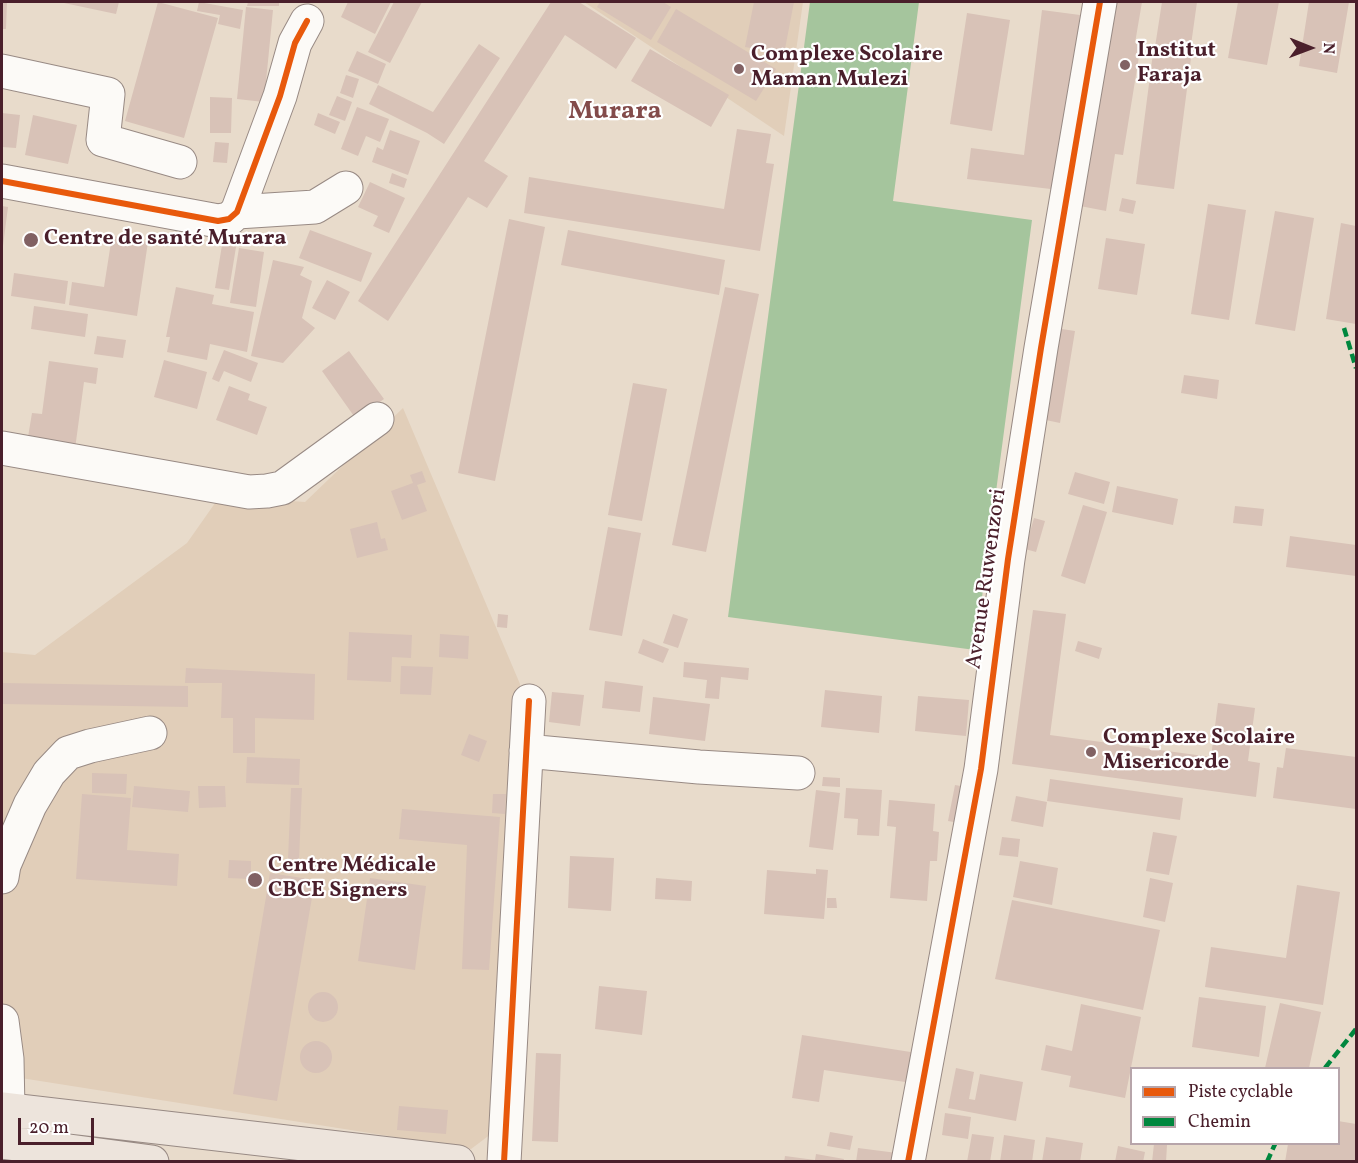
<!DOCTYPE html>
<html>
<head>
<meta charset="utf-8">
<style>
  body { margin:0 }
  #map { position:relative; width:1358px; height:1163px; overflow:hidden; background:#e8dbcb; font-family:Vollkorn,serif }
  canvas { display:block }
  .frame { position:absolute; inset:0; border:3px solid #4a1f2b; pointer-events:none }
  .legend { position:absolute; left:1130px; top:1067px; width:210px; height:78px; box-sizing:border-box; background:#fff; border:2px solid #b7a5aa; margin:0; padding:8px 10px; list-style:none; font-size:18px; color:#4a1f2b }
  .legend li { display:flex; align-items:center; gap:12px; height:30px }
  .legend b { width:30px; border:2px solid #b7a5aa }
  .north { position:absolute; left:1280px; top:18px; width:60px; height:60px; -webkit-text-stroke:4px #fff; paint-order:stroke; rotate:91deg; font-size:16px; font-weight:700; line-height:24px; text-align:center; color:#4a1f2b }
  .north::after { content:''; display:block; margin:auto; width:21px; height:27px; background:#4a1f2b; clip-path:polygon(50% 0,100% 100%,50% 72%,0 100%) }
  .scale { position:absolute; left:18px; top:1118px; width:76px; height:27px; box-sizing:border-box; border:3px solid #4a1f2b; border-top:0; padding-left:8px; font-size:18px; line-height:21px; white-space:nowrap; color:#4a1f2b; -webkit-text-stroke:4px #fff; paint-order:stroke }
</style>
</head>
<body>
<div id="map">
<canvas width="1358" height="1163"></canvas>
<div class="frame"></div>
<ul class="legend">
<li><b style="height:8px;background:#e8590c"></b>Piste cyclable</li>
<li><b style="height:8px;background:#00873e"></b>Chemin</li>
</ul>
<div class="north">N</div>
<div class="scale">20 m</div>
</div>
<script>
const context = document.querySelector('canvas').getContext('2d');
context.lineJoin = 'round';
function paint(path, color) {
  context.fillStyle = color;
  context.fill(path, 'evenodd');
}
function toPath(rows) {
  const path = new Path2D();
  for (const r of rows) {
    if (r.length === 3) {
      path.moveTo(r[0] + r[2], r[1]);
      path.arc(r[0], r[1], r[2], 0, 2 * Math.PI);
      continue;
    }
    path.moveTo(r[0], r[1]);
    for (let i = 2; i < r.length; i += 2) path.lineTo(r[i], r[i + 1]);
  }
  return path;
}
function trace(path, color, width, dash) {
  context.strokeStyle = color;
  context.lineWidth = width;
  context.lineCap = dash ? 'butt' : 'round';
  context.setLineDash(dash || []);
  context.stroke(path);
}
function drawText(font, color, halo, rows, align = 'center') {
  context.font = font + ' Vollkorn,serif';
  context.lineWidth = 4.5;
  context.setLineDash([]);
  context.textBaseline = 'middle';
  context.strokeStyle = halo;
  context.fillStyle = color;
  for (const [text, x, y, turn = 0] of rows) {
    context.save();
    context.translate(x, y);
    context.rotate((+turn || 0) * Math.PI / 180);
    context.textAlign = isNaN(turn) ? turn : align;
    if (halo) context.strokeText(text, 0, 0);
    context.fillText(text, 0, 0);
    context.restore();
  }
}
paint(toPath([
  [584,2,803,2,784,136],
  [403,408,520,684,495,1131,471,1149,2,1075,2,652,35,655,187,543,220,496,305,502]
]), '#e1ceb9');
paint(toPath([
  [810,2,919,2,893,201,1032,220,975,650,728,617]
]), '#a5c59d');
paint(toPath([
  [2,2,7,2,6,29,2,29],
  [158,2,218,18,184,138,125,121],
  [199,2,243,10,240,29,218,24,220,15,197,11],
  [248,2,279,2,279,6,247,6],
  [348,2,391,2,375,34,341,17],
  [394,2,422,2,390,63,368,52],
  [551,2,579,2,636,38,616,69,565,35,484,161,508,176,487,208,468,197,388,321,358,301],
  [600,2,663,2,671,7,651,40,597,7],
  [754,2,794,2,784,54,745,47],
  [1114,2,1142,2,1135,43,1141,44,1123,155,1115,154,1106,211,1080,206],
  [1162,2,1197,2,1190,52,1155,47],
  [1238,2,1279,2,1267,65,1228,58],
  [1309,2,1349,2,1337,73,1299,66],
  [64,3,64,2,119,2,116,14],
  [246,7,273,10,264,102,237,99],
  [676,9,776,69,756,101,657,42],
  [1042,10,1080,15,1059,190,967,179,971,148,1024,155],
  [967,13,1010,20,992,131,950,124],
  [479,44,500,58,444,144,427,133,369,104,378,85,433,112],
  [650,49,729,95,711,127,631,81],
  [357,51,386,64,378,84,348,71],
  [1153,53,1191,58,1174,189,1136,184],
  [346,75,359,79,353,98,340,93],
  [337,96,352,102,345,121,329,115],
  [210,97,232,98,231,133,210,133],
  [357,107,389,119,380,142,366,136,358,156,341,149],
  [2,113,20,115,16,148,2,147],
  [318,113,340,122,335,134,314,125],
  [33,115,77,125,68,164,25,155],
  [737,129,771,134,766,163,774,164,760,251,524,213,529,177,724,209],
  [390,130,420,141,408,175,372,162,377,147,383,150],
  [215,142,229,143,227,163,213,162],
  [392,173,407,179,404,188,389,183],
  [370,182,405,198,389,233,373,226,378,216,358,207],
  [1122,198,1136,201,1133,214,1119,211],
  [1208,204,1246,210,1229,320,1191,314],
  [2,206,8,207,3,246,2,246],
  [1275,211,1314,218,1295,331,1255,324],
  [509,219,545,227,495,481,458,473],
  [1341,223,1356,226,1356,324,1326,319],
  [310,230,372,253,361,282,299,258],
  [568,230,725,260,719,295,561,265],
  [112,236,148,242,137,316,69,305,72,282,104,287],
  [1106,238,1145,244,1137,295,1098,289],
  [222,245,236,247,229,290,215,288],
  [239,248,264,252,256,307,230,303],
  [273,260,304,267,300,275,312,281,302,318,315,328,283,363,251,356],
  [14,273,68,281,65,304,11,296],
  [327,280,350,292,335,320,312,308],
  [176,287,214,295,212,304,254,312,247,352,210,344,207,360,167,352,170,337,166,337],
  [725,287,759,294,706,552,672,545],
  [34,306,88,314,85,337,31,329],
  [1055,328,1075,331,1060,423,1041,419],
  [97,336,126,340,123,358,94,354],
  [224,350,258,363,251,382,224,371,219,382,212,379],
  [349,351,384,399,356,419,322,371],
  [164,360,207,372,197,409,154,397],
  [49,361,98,368,96,384,84,382,75,449,27,443,32,413,42,414],
  [1184,375,1219,380,1217,399,1181,393],
  [633,383,667,389,642,521,608,515],
  [229,386,250,394,248,400,267,407,257,435,216,420],
  [422,471,426,482,417,485,427,511,402,520,391,491,413,483,410,475],
  [1075,472,1110,482,1104,504,1068,494],
  [1117,486,1178,499,1173,525,1112,512],
  [1083,505,1107,512,1085,584,1061,576],
  [1235,506,1264,509,1262,526,1233,523],
  [1034,518,1045,521,1036,552,1025,549],
  [377,522,381,539,385,538,388,550,357,558,350,529],
  [608,527,641,533,622,636,589,630],
  [1290,536,1356,545,1356,576,1286,567],
  [1033,610,1066,614,1050,735,1211,757,1218,703,1255,708,1248,761,1260,763,1256,797,1012,764],
  [498,614,508,615,507,628,497,627],
  [673,614,688,619,678,648,663,643],
  [349,632,412,635,411,658,392,657,391,682,347,680],
  [440,634,469,636,468,659,439,657],
  [643,639,669,649,663,663,638,653],
  [1078,641,1102,648,1099,659,1075,651],
  [684,662,749,668,748,680,721,677,719,699,705,698,707,680,683,677],
  [401,666,433,667,431,695,400,694],
  [186,668,315,674,314,720,255,718,255,753,233,753,233,718,221,718,222,683,185,683],
  [605,681,643,686,640,712,602,708],
  [2,683,188,686,188,707,2,704],
  [825,690,882,696,879,733,821,727],
  [552,692,584,695,580,726,549,722],
  [918,696,969,700,966,736,915,731],
  [653,697,710,704,705,741,649,734],
  [469,734,487,741,479,762,461,755],
  [1286,748,1356,757,1356,809,1273,798,1277,767,1283,768],
  [247,757,300,759,299,785,246,783],
  [92,773,127,774,126,794,92,793],
  [823,777,840,778,840,787,822,786],
  [1050,779,1183,798,1180,820,1047,801],
  [955,785,972,788,965,824,948,821],
  [134,786,190,791,188,812,132,807],
  [198,786,225,786,226,807,199,808],
  [291,788,302,788,299,860,288,859],
  [846,788,882,790,879,836,857,835,858,819,844,818],
  [816,790,840,793,833,850,809,847],
  [82,794,131,798,127,850,179,854,177,886,76,879],
  [493,794,506,794,505,814,492,813],
  [1016,796,1047,802,1043,827,1011,821],
  [889,800,935,804,933,831,939,832,937,861,930,861,927,901,890,898,896,827,887,826],
  [402,809,500,817,489,970,462,969,467,845,399,839],
  [1153,832,1177,836,1169,875,1146,871],
  [1002,837,1020,839,1018,857,999,855],
  [570,856,614,858,611,911,568,908],
  [229,860,251,861,251,879,228,878],
  [1020,861,1058,868,1052,905,1013,897],
  [816,869,828,870,824,919,764,914,767,870,816,874],
  [270,873,315,880,277,1101,233,1094],
  [370,878,426,886,415,970,358,961],
  [656,878,692,881,691,901,655,899],
  [1150,878,1173,883,1165,922,1143,917],
  [1297,885,1340,892,1323,1005,1205,987,1211,947,1286,958],
  [827,898,836,898,837,908,827,908],
  [1012,900,1160,930,1143,1010,995,979],
  [599,986,647,991,642,1035,595,1029],
  [323,1007,15],
  [1199,997,1266,1006,1259,1057,1192,1047],
  [1280,1003,1321,1012,1309,1068,1265,1068],
  [1081,1004,1141,1017,1125,1098,1069,1087,1071,1076,1041,1070,1046,1045,1072,1051],
  [802,1035,917,1053,912,1083,824,1070,819,1102,792,1098],
  [316,1057,16],
  [536,1053,561,1054,558,1142,532,1141],
  [956,1068,974,1072,969,1099,975,1100,980,1074,1023,1082,1016,1121,948,1108],
  [399,1106,448,1110,446,1134,397,1130],
  [945,1113,971,1117,968,1139,942,1135],
  [1338,1121,1356,1124,1355,1162,1285,1162,1288,1144,1338,1144],
  [830,1132,853,1136,850,1150,827,1146],
  [972,1134,994,1137,990,1162,967,1162],
  [1004,1135,1035,1140,1032,1162,1000,1162],
  [1046,1137,1083,1143,1080,1162,1042,1162],
  [1154,1144,1167,1145,1166,1162,1152,1162],
  [1118,1146,1145,1152,1143,1162,1115,1162],
  [858,1148,897,1153,895,1162,856,1162],
  [816,1154,844,1159,843,1162,784,1162,785,1156,815,1160]
]), '#d8c2b7');
const minor = toPath([
  [2,71,108,94,103,140,180,162],
  [2,181,218,221,229,219,237,212,280,96,295,43,307,21],
  [237,212,315,207,346,188],
  [2,448,249,492,267,491,282,488,377,419],
  [526,751,699,767,798,773],
  [2,877,4,865,30,805,49,773,68,753,90,746,150,733],
  [2,1021,7,1059,8,1110],
  [504,1162,529,701],
  [908,1162,981,769,1008,559,1041,348,1100,2]
]);
const major = toPath([
  [2,1109,458,1162],
  [2,1142,152,1162]
]);
trace(minor, '#988a84', 35);
trace(major, '#988a84', 35);
trace(minor, '#fcfaf7', 33);
trace(major, '#ede4dc', 33);
trace(toPath([
  [1344,328,1356,368],
  [1325,1068,1356,1029],
  [1267,1162,1275,1144]
]), '#00873e', 4.5, [9, 4.5]);
trace(toPath([
  [2,181,218,221,229,219,237,212,280,96,295,43,307,21],
  [504,1162,529,701],
  [908,1162,981,769,1008,559,1041,348,1100,2]
]), '#e8590c', 6);
for (const [x, y, r, color] of [
  [1125,65,6,"#816163"],
  [739,69,6,"#816163"],
  [31,240,8,"#816163"],
  [1091,752,6,"#816163"],
  [255,880,8,"#816163"]
]) {
  const dot = new Path2D();
  dot.arc(x, y, r, 0, 2 * Math.PI);
  context.fillStyle = color;
  context.fill(dot);
  trace(dot, '#fff', 2);
}
drawText('bold 22px', '#4a1f2b', '#fff', [
  ["Institut",1137,52],
  ["Faraja",1137,77],
  ["Complexe Scolaire",751,56],
  ["Maman Mulezi",751,81],
  ["Centre de santé Murara",44,240],
  ["Complexe Scolaire",1103,739],
  ["Misericorde",1103,764],
  ["Centre Médicale",268,867],
  ["CBCE Signers",268,892]
], 'left');
drawText('22px', '#4a1f2b', '#fff', [
  ["Avenue Ruwenzori",988,579,-82]
]);
drawText('bold 26px', '#834b4a', '#fff', [
  ["Murara",615,113]
]);
</script>
</body>
</html>
